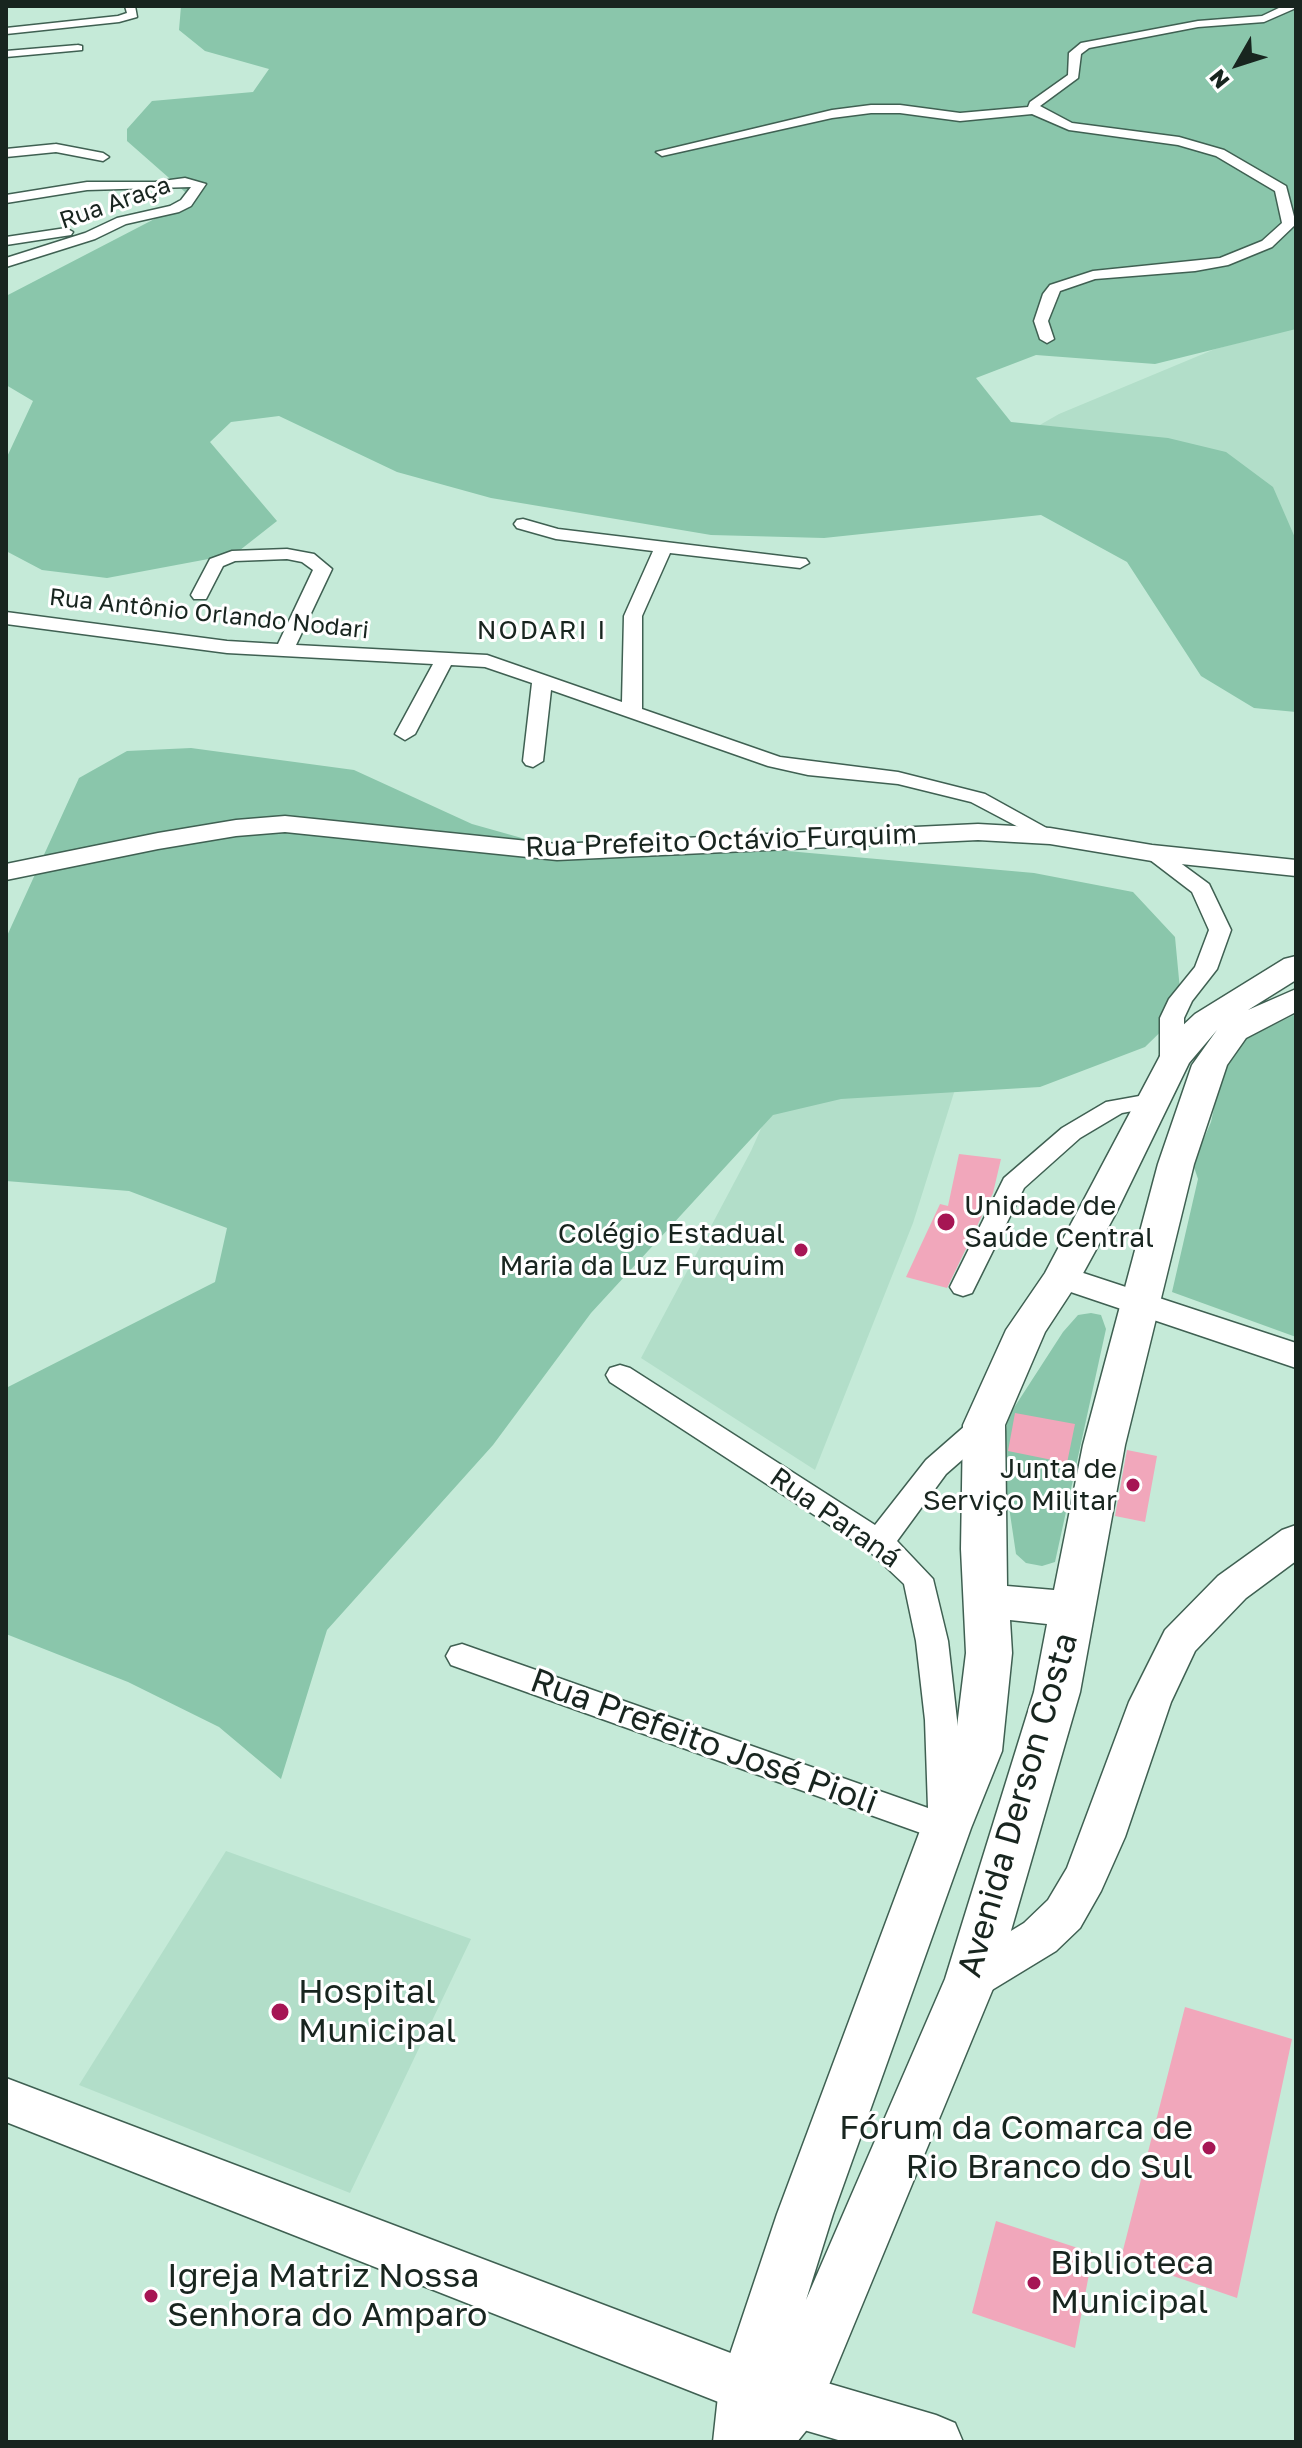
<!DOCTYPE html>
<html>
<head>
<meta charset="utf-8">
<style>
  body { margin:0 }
  #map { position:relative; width:1302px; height:2448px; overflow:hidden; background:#c5ead8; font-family:"Golos Text",sans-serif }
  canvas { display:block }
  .frame { position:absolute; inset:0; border:8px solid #18251f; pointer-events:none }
  .north { position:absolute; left:1198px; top:24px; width:80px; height:80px; -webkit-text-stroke:6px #fff; paint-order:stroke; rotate:231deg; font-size:22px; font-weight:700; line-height:32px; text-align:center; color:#18251f }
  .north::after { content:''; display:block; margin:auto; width:28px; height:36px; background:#18251f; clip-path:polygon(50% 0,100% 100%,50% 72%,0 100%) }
</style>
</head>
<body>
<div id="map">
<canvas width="1302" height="2448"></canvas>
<div class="frame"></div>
<div class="north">N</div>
</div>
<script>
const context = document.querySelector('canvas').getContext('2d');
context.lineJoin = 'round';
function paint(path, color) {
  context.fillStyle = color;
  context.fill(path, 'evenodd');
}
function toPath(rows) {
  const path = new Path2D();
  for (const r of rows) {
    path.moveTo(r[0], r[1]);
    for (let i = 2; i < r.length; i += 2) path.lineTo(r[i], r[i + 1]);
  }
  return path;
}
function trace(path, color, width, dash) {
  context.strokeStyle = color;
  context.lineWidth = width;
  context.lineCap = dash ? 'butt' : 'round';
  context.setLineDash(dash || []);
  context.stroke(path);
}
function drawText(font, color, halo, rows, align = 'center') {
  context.font = font + ' "Golos Text",sans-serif';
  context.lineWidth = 6;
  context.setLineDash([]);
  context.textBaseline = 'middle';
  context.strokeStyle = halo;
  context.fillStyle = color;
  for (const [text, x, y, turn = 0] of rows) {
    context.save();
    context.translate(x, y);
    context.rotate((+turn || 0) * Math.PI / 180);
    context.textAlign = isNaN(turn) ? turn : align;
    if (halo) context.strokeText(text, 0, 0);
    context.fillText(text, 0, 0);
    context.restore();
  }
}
paint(toPath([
  [1296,328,1296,568,1038,426,1059,414,1215,349],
  [806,1028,963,1064,913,1223,815,1470,641,1358,751,1151],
  [226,1851,471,1939,350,2193,79,2085]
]), '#b2dec9');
paint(toPath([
  [181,6,1296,6,1296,329,1155,364,1036,355,976,378,1011,422,1168,438,1226,452,1273,487,1296,540,1296,712,1254,708,1201,676,1127,562,1041,515,824,538,711,535,491,498,397,472,279,416,231,422,210,442,277,521,235,554,107,578,42,570,6,551,6,459,33,401,6,385,6,296,193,199,127,141,127,129,152,101,253,92,269,69,205,51,179,30],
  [191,748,354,770,472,824,536,842,675,841,1034,873,1133,892,1175,937,1182,1011,1145,1047,1040,1087,841,1099,773,1115,591,1313,493,1445,327,1630,281,1779,219,1727,128,1682,6,1634,6,1388,215,1282,227,1228,129,1191,6,1181,6,938,79,778,127,751],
  [1296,1014,1296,1337,1172,1292,1198,1179,1193,1164,1211,1122,1227,1048],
  [1091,1313,1101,1315,1106,1329,1055,1562,1042,1566,1026,1563,1016,1554,1002,1460,1008,1417,1063,1332,1078,1315]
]), '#8ac6ab');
paint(toPath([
  [959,1154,1001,1159,993,1193,947,1288,906,1277,940,1204,948,1206],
  [1015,1413,1075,1424,1067,1463,1008,1451],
  [1127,1450,1157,1456,1145,1522,1115,1516],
  [1185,2007,1292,2039,1237,2298,1121,2258],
  [996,2221,1093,2253,1075,2348,972,2313]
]), '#f1a7bb');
const minor = toPath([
  [125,6,135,6,137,17,119,22,6,34,6,28,118,16,127,13,125,6],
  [1283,6,1296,8,1264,22,1198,27,1089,48,1081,54,1078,78,1040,106,1072,123,1179,137,1224,150,1286,186,1296,224,1272,247,1228,265,1195,271,1095,279,1060,291,1048,321,1054,339,1047,343,1040,339,1034,321,1043,294,1050,285,1093,271,1220,258,1262,241,1282,223,1275,191,1216,156,1178,145,1069,130,1032,114,960,121,900,113,871,113,832,118,662,156,656,152,832,110,871,105,900,105,960,113,1028,107,1030,102,1068,75,1069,53,1081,43,1198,21,1262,16,1283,6],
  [78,45,82,46,82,50,6,57,6,51,78,45],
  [56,144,103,153,109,157,103,161,56,152,6,157,6,149,56,144],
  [185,178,206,184,191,206,179,212,126,224,95,239,6,267,6,258,85,233,117,218,170,206,181,200,191,187,87,190,6,203,6,195,87,182,155,182,185,178],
  [66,228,73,232,71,235,6,245,6,237,66,228],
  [523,519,558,529,806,559,809,563,800,568,670,553,642,616,642,709,780,757,898,772,985,794,1061,836,1050,842,1043,840,971,802,898,784,808,775,768,766,551,690,543,761,533,767,526,765,523,761,532,683,485,667,451,665,415,734,405,740,395,734,433,664,227,653,6,624,6,612,227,641,278,644,313,570,302,562,287,559,235,561,223,566,206,599,194,599,191,595,210,559,232,551,287,549,314,554,332,569,296,645,487,655,622,702,624,616,653,551,556,539,517,528,514,524,517,520,523,519],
  [1152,847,1160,848,1209,884,1231,930,1217,969,1192,1001,1184,1018,1184,1063,1180,1068,1172,1070,1164,1068,1160,1063,1160,1018,1169,999,1195,967,1209,930,1192,892,1141,853,1152,847],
  [1156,1093,1165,1095,1168,1100,1165,1105,1122,1113,1080,1138,1024,1188,972,1293,963,1296,954,1293,950,1287,1004,1178,1062,1128,1106,1102,1156,1093],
  [620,1365,630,1368,875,1525,926,1460,974,1418,984,1415,994,1418,998,1425,994,1432,946,1474,897,1541,933,1579,948,1641,957,1720,963,1828,958,1838,946,1842,451,1665,446,1656,451,1647,462,1644,928,1808,925,1720,916,1641,904,1584,868,1550,610,1382,606,1375,610,1368,620,1365]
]);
const tertiary = toPath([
  [285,816,557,844,978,824,1050,828,1152,845,1296,860,1296,876,1152,861,1050,844,978,840,557,860,285,832,236,836,158,849,6,880,6,864,158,833,236,820,285,816],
  [1062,1266,1296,1343,1296,1368,1050,1285,1045,1277,1050,1269,1062,1266],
  [1296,1525,1296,1561,1246,1598,1195,1651,1171,1702,1125,1837,1101,1891,1080,1928,1056,1951,987,1993,971,1999,955,1993,948,1979,955,1965,1024,1923,1048,1900,1067,1868,1129,1702,1165,1630,1218,1576,1282,1530,1296,1525],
  [6,2078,749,2360,936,2415,955,2423,963,2442,845,2442,749,2414,6,2122,6,2078]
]);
const secondary = toPath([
  [1296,956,1296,980,1248,1010,1296,989,1296,1012,1246,1038,1227,1065,1194,1164,1125,1445,1080,1692,997,1979,814,2421,797,2442,713,2442,719,2387,777,2214,921,1828,954,1751,966,1653,961,1549,963,1425,1006,1330,1045,1273,1160,1056,1179,1029,1195,1014,1284,959,1296,956],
  [1217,1030,1192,1065,1158,1164,1083,1445,1054,1590,1007,1586,1005,1425,1045,1332,1081,1277,1116,1213,1189,1063,1217,1030],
  [1010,1620,1047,1624,1034,1692,945,1979,806,2300,833,2214,971,1828,1002,1751,1012,1653,1010,1620]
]);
trace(minor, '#3f6052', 3);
trace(tertiary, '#3f6052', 3);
trace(secondary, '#3f6052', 3);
paint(minor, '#fff');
paint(tertiary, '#fff');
paint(secondary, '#fff');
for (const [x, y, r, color] of [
  [946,1222,10,"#a61654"],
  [801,1250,8,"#a61654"],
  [1133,1485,8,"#a61654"],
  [280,2012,10,"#a61654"],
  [1209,2148,8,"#a61654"],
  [1034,2283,8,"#a61654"],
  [151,2296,8,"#a61654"]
]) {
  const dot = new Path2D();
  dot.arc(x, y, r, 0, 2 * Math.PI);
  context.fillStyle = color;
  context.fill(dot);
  trace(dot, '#fff', 3);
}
drawText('24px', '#18251f', '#fff', [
  ["Rua Araça",115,203,-19],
  ["Rua Antônio Orlando Nodari",209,614,6]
]);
context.letterSpacing = '2px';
drawText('26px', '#18251f', '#fff', [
  ["NODARI I",542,631]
]);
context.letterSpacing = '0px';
drawText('28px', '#18251f', '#fff', [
  ["Rua Prefeito Octávio Furquim",721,841,-2],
  ["Rua Paraná",835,1518,35]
]);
drawText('28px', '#18251f', '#fff', [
  ["Unidade de",964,1206,"left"],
  ["Saúde Central",964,1238,"left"],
  ["Colégio Estadual",785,1234],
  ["Maria da Luz Furquim",785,1266],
  ["Junta de",1117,1469],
  ["Serviço Militar",1117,1501]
], 'right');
drawText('34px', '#18251f', '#fff', [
  ["Rua Prefeito José Pioli",704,1742,20],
  ["Avenida Derson Costa",1018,1805,-74]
]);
drawText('34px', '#18251f', '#fff', [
  ["Hospital",298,1992],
  ["Municipal",298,2031],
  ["Fórum da Comarca de",1193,2128,"right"],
  ["Rio Branco do Sul",1193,2167,"right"],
  ["Biblioteca",1050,2263],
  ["Municipal",1050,2302],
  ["Igreja Matriz Nossa",167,2276],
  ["Senhora do Amparo",167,2315]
], 'left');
</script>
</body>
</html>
